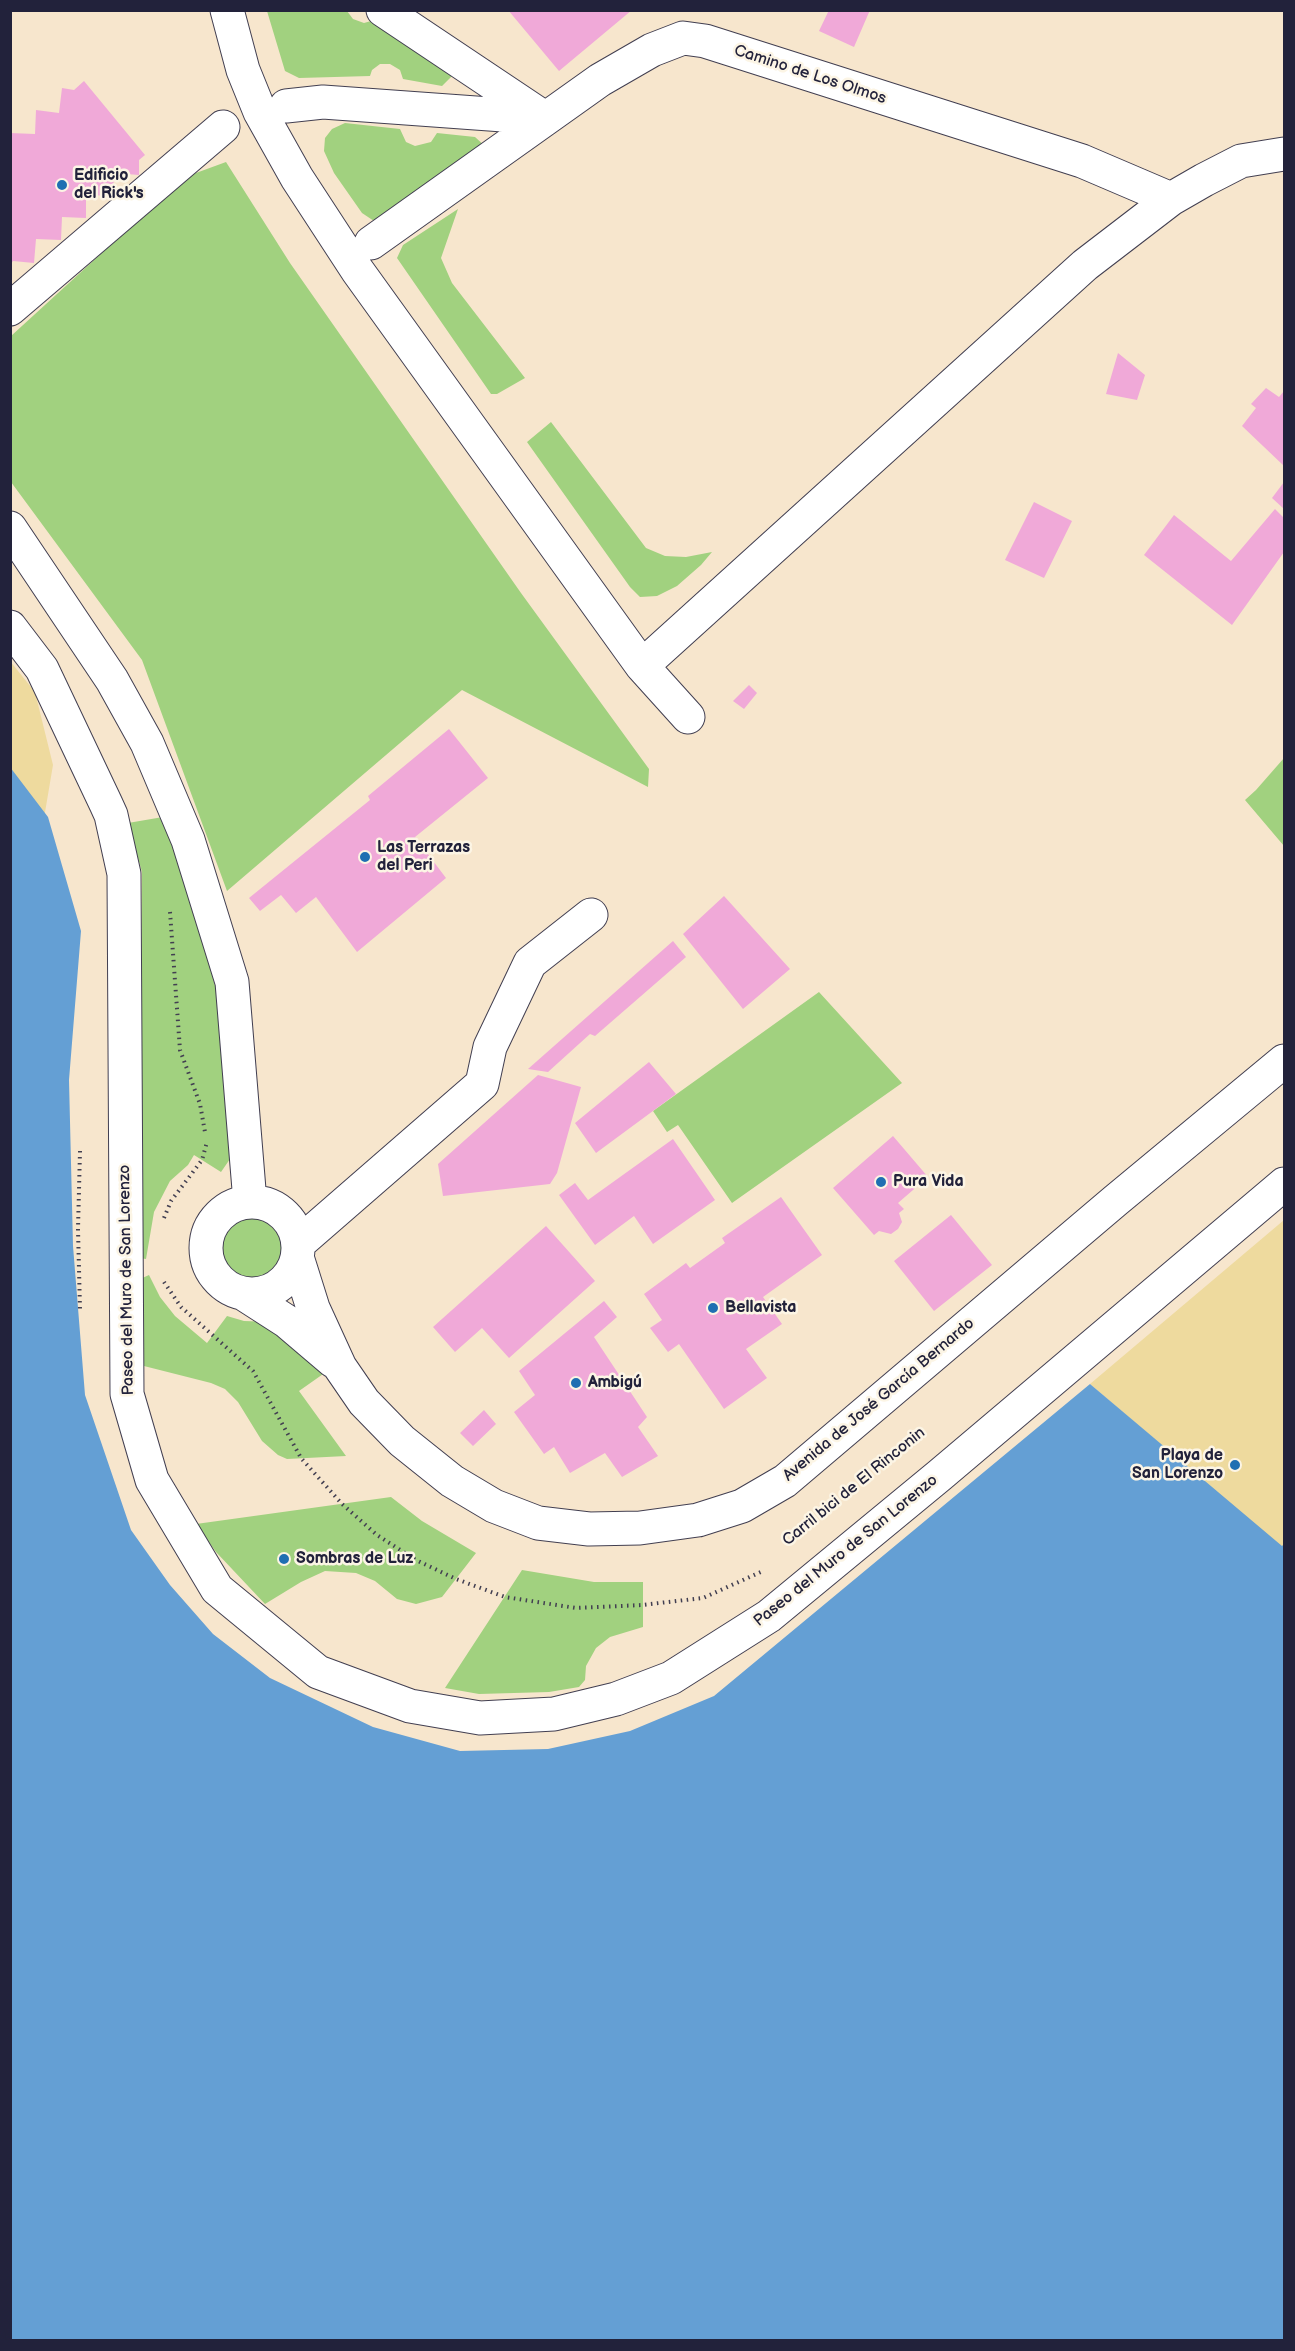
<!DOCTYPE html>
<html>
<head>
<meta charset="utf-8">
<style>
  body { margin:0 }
  #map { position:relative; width:1295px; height:2351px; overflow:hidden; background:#f7e6cd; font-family:"Balsamiq Sans",sans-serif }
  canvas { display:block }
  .frame { position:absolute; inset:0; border:12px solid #22223b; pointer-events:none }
</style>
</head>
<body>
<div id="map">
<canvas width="1295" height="2351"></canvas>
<div class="frame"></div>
</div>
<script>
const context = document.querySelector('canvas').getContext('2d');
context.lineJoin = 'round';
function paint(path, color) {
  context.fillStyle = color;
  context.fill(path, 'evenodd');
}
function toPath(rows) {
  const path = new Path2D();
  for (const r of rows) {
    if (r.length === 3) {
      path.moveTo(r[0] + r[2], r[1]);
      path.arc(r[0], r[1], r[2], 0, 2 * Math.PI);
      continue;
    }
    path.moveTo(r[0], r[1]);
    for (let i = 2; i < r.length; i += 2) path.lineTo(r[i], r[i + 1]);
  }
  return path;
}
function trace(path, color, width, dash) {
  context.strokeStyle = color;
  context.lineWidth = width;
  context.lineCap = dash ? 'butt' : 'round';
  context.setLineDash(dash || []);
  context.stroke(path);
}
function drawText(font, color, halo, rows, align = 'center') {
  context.font = font + ' "Balsamiq Sans",sans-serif';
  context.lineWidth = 5;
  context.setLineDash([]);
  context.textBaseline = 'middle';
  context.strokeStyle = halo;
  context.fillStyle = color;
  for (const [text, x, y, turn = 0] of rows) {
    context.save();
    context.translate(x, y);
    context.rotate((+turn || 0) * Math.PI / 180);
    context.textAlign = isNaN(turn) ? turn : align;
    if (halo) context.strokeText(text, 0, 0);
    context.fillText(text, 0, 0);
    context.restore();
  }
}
paint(toPath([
  [267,11,347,11,353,19,364,23,378,19,453,75,442,86,403,79,400,70,390,64,380,64,372,70,370,76,299,78,285,71],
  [345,123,400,129,406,142,415,146,431,142,437,133,475,137,486,147,374,221,362,213,334,173,324,151,325,138,332,129],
  [226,162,290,263,521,593,649,769,648,787,462,690,227,891,142,660,11,482,11,336,185,177],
  [458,209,441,258,452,283,525,378,497,394,491,394,397,258,403,245],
  [551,422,646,548,665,556,686,557,712,552,701,565,677,586,657,596,640,597,630,587,527,442],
  [1284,758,1284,846,1245,800,1256,790],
  [163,817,190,890,220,1005,235,1133,230,1159,221,1172,194,1155,188,1165,170,1181,154,1212,146,1259,140,1258,142,872,128,823],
  [819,992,902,1083,732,1203,678,1125,667,1132,653,1111],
  [251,1248,45],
  [149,1275,160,1297,175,1316,207,1343,227,1316,244,1321,273,1322,326,1372,299,1391,346,1456,287,1459,278,1455,262,1441,238,1402,225,1389,211,1383,140,1365,138,1280],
  [391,1497,422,1521,476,1553,442,1597,416,1604,397,1599,375,1581,356,1573,325,1571,301,1582,265,1604,216,1552,196,1524],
  [522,1570,594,1582,643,1582,643,1627,610,1637,596,1648,586,1666,585,1680,579,1687,549,1692,479,1694,445,1688]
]), '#a1d17f');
paint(toPath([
  [10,661,35,692,53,765,42,830,11,791],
  [1284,1220,1284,1550,1090,1384]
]), '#eeda9e');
paint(toPath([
  [10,767,48,817,81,931,69,1080,73,1246,85,1395,131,1530,170,1585,213,1634,270,1678,373,1727,460,1751,548,1749,630,1731,714,1696,1090,1384,1282,1546,1284,1544,1284,2340,11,2340]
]), '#649fd4');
paint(toPath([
  [508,10,632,10,559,71],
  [829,10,870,10,854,47,819,31],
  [84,81,145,155,139,160,139,175,114,173,113,196,86,195,86,218,62,217,61,240,36,239,34,263,13,261,10,265,10,133,35,134,36,110,59,113,62,88,74,90],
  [1118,353,1145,375,1137,400,1106,394],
  [1266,388,1279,397,1284,391,1284,466,1242,426,1256,408,1251,404],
  [1284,482,1284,509,1272,498],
  [1034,502,1072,521,1044,578,1005,560],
  [1275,509,1284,518,1284,552,1232,625,1144,555,1174,515,1231,561],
  [749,685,757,693,744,709,733,701],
  [449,729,488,778,415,837,446,878,357,952,316,897,296,913,281,895,260,911,249,898,370,800,368,796],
  [724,896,790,969,743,1009,683,934],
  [673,941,686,957,595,1036,590,1034,548,1072,528,1069],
  [649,1062,676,1094,596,1153,575,1123],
  [538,1075,581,1087,557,1173,550,1184,443,1196,438,1164],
  [893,1136,928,1177,898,1203,904,1209,899,1213,902,1222,898,1229,891,1234,879,1231,874,1235,833,1188],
  [673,1139,715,1200,653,1244,634,1216,595,1245,559,1195,575,1183,588,1200],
  [781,1197,822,1255,763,1297,782,1324,746,1349,767,1378,724,1409,679,1344,668,1352,650,1328,662,1320,644,1294,686,1263,690,1268,725,1243,722,1238],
  [951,1215,992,1265,934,1311,894,1261],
  [546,1226,595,1281,509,1358,482,1328,455,1352,433,1327],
  [604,1301,617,1317,594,1337,647,1417,638,1427,658,1456,622,1477,605,1453,570,1473,554,1447,544,1454,514,1412,535,1395,519,1371],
  [484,1410,496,1424,473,1446,460,1433]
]), '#f0a9d8');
const minor = toPath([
  [227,10,243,70,260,112,297,178,357,270,642,666,1085,265,1171,199,1204,180,1241,161,1284,154],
  [383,10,543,117],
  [286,106,323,102,545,118],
  [371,243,600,80,652,50,683,38,705,41,1082,161,1171,199],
  [10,309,223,127],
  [10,528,112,680,147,743,188,840,232,982,250,1202],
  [10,627,42,669,106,804,111,815,124,874,127,1394,152,1480,217,1589,318,1672,410,1706,480,1718,554,1714,616,1699,671,1678,769,1616,940,1475,1284,1184],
  [642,666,688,717],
  [252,1248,46],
  [298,1244,482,1084,490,1047,530,963,591,915],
  [297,1257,313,1308,340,1367,364,1402,402,1441,452,1481,494,1506,538,1523,589,1529,640,1528,698,1520,742,1506,785,1481,1115,1201,1284,1061],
  [244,1294,286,1321,333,1361]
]);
trace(minor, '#423f51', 35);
trace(toPath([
  [170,912,180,1050,200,1104,205,1132],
  [80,1151,78,1229,80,1309],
  [164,1218,171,1201,202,1160,207,1142],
  [164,1282,181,1307,253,1371,301,1458,342,1504,377,1535,416,1560,456,1579,505,1597,576,1608,642,1605,703,1598,763,1571]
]), '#423f51', 4, [1.5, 4.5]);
trace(minor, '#fff', 33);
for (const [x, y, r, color] of [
  [62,185,6,"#1f6fb2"],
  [365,857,6,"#1f6fb2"],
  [881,1182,6,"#1f6fb2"],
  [713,1308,6,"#1f6fb2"],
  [576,1383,6,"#1f6fb2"],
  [1235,1465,6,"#1f6fb2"],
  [284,1559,6,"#1f6fb2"]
]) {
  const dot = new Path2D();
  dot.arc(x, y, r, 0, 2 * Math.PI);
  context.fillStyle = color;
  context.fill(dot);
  trace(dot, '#fcf5e5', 2);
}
drawText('16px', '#22223b', '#fcf5e5', [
  ["Camino de Los Olmos",810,75,18],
  ["Paseo del Muro de San Lorenzo",127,1280,-91],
  ["Avenida de José García Bernardo",879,1400,-40],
  ["Carril bici de El Rinconin",854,1487,-39],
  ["Paseo del Muro de San Lorenzo",846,1551,-39]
]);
drawText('bold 16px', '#22223b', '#fcf5e5', [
  ["Edificio",74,176],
  ["del Rick's",74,194],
  ["Las Terrazas",377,848],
  ["del Peri",377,866],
  ["Pura Vida",893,1182],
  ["Bellavista",725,1308],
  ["Ambigú",588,1383],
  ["Playa de",1223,1456,"right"],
  ["San Lorenzo",1223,1474,"right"],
  ["Sombras de Luz",296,1559]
], 'left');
</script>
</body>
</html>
